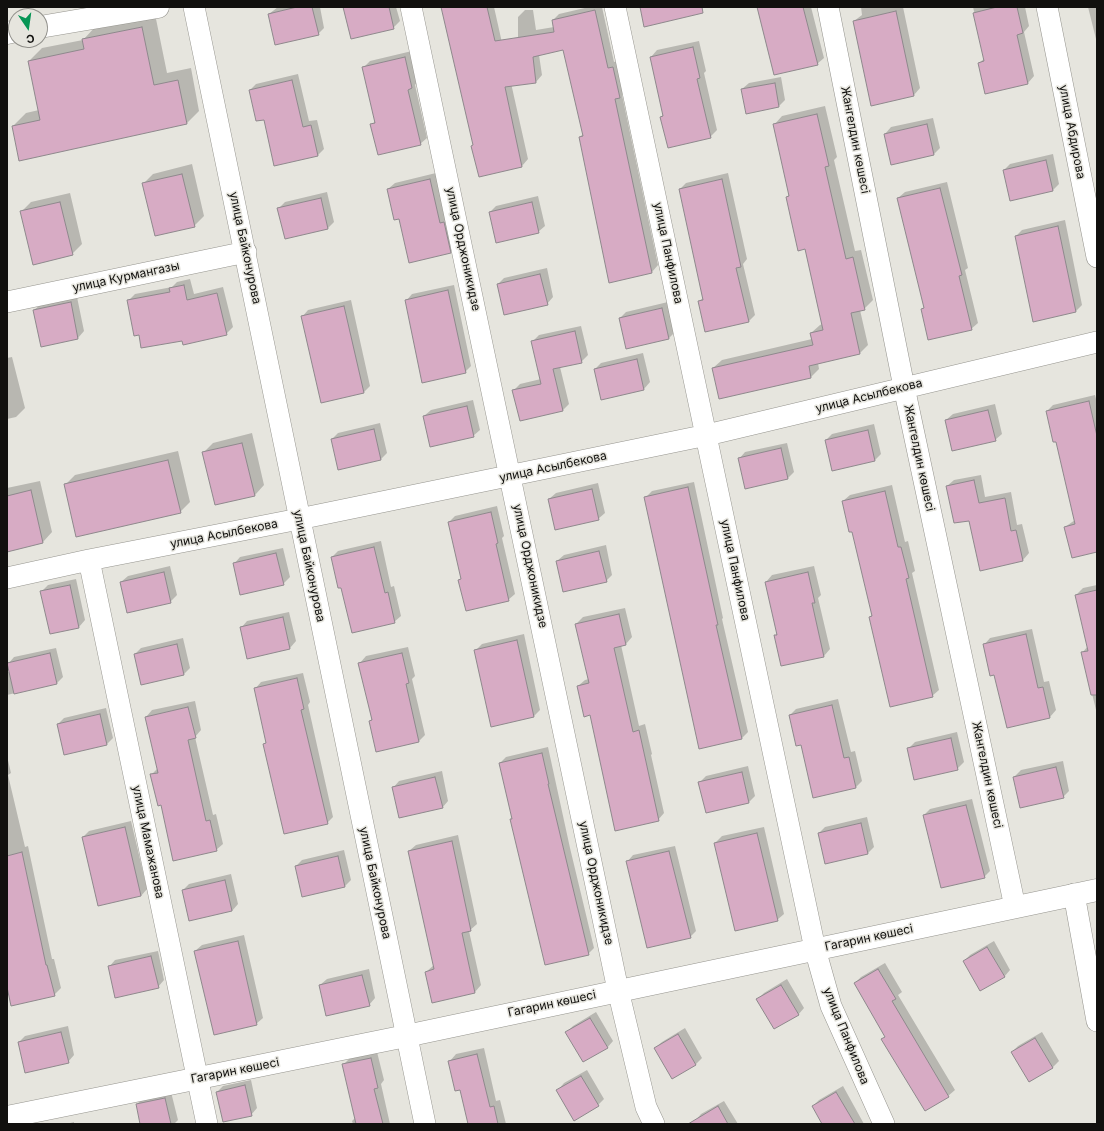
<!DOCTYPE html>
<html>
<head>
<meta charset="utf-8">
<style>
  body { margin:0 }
  #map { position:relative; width:1104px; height:1131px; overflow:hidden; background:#e6e5de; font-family:Inter,sans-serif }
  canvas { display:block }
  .frame { position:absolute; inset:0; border:8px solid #11100e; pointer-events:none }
  .north { position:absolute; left:8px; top:8px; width:40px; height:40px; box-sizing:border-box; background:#e6e5de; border:1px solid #91908b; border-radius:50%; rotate:167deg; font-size:11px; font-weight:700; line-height:16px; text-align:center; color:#11100e }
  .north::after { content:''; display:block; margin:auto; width:14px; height:18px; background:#079555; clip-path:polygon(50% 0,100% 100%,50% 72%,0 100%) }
</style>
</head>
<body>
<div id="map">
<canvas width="1104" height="1131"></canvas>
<div class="frame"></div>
<div class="north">С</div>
</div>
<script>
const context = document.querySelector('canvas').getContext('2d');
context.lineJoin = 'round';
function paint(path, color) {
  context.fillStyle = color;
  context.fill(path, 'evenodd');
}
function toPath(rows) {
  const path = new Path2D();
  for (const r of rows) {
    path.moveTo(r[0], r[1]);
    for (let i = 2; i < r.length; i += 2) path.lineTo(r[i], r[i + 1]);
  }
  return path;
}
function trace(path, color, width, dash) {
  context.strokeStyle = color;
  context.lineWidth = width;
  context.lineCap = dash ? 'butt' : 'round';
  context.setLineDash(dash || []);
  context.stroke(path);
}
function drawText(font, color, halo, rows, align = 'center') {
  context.font = font + ' Inter,sans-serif';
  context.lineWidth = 3;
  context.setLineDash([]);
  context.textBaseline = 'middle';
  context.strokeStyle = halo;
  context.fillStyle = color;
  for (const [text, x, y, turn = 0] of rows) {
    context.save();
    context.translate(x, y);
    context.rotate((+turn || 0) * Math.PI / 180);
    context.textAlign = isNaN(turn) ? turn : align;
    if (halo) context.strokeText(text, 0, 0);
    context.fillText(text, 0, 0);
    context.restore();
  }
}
paint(toPath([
  [278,7,320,7,324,28,318,34,269,14],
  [346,7,396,7,400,21,393,28],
  [442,7,494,7,528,159,522,166],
  [589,7,602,7,614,62,619,61,626,91,622,95,658,265,652,272,580,137,584,133,564,49,539,55,542,75,536,82,518,84,518,17,525,10,533,10,536,30,554,27,553,20,559,14],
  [758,7,811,7,824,58,817,64],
  [861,7,903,7,920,88,914,95,872,104,854,21,862,15],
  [973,7,1025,7,1029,26,1024,32,1034,76,1028,83,986,93,979,63,985,58],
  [1088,7,1097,7,1097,43],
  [155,14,167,73,191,68,199,111,186,124,13,126,26,113,39,110,29,61,42,48,83,40,96,26],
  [699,41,706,71,704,73,717,130,710,137,661,117,664,114,651,57,657,50],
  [412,51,418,81,415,85,427,138,420,144,372,125,375,121,363,68,370,61],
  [298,74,309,121,317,120,324,149,317,156,264,118,250,90,256,84],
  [781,77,785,100,779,106,742,89,749,83],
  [825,106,837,157,834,160,855,251,861,250,873,300,864,309,860,310,868,345,860,353,818,363,819,369,811,377,713,368,722,360,812,339,811,333,820,325,823,324,805,248,787,197,790,194,774,125,782,116],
  [933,118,940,148,934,154,892,164,885,134,891,127],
  [1053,154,1059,184,1053,190,1011,200,1004,170,1010,164],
  [192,164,204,216,194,226,143,184,153,174],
  [436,173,456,246,450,252,400,218,388,189,395,183],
  [728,173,747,259,743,264,755,315,748,322,699,301,703,298,680,189,686,183],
  [947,182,968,268,965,270,978,323,971,329,922,309,925,307,898,198,905,192],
  [327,192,334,222,328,228,279,208,285,202],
  [70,193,82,244,72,254,21,212,31,202],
  [538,196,545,226,538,232,490,212,496,206],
  [1065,220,1082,305,1076,311,1034,321,1016,236,1022,230],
  [547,268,553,297,547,304,498,284,504,278],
  [190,279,194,294,223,287,233,327,226,334,183,340,140,334,128,301,135,294,172,287,177,282],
  [454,285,471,366,465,372,406,301,412,294],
  [77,297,84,331,78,338,42,345,34,310,41,304],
  [351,300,370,386,364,392,322,402,302,317,308,310],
  [668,302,675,332,669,338,620,318,626,312],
  [581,326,588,355,581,362,560,367,569,404,563,410,514,390,520,384,541,379,532,342,539,335],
  [643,353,650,382,644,389,602,398,595,369,601,363],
  [12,357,25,408,16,417,7,419,7,358],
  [1095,395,1097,403,1097,551,1065,527,1075,520,1057,440,1047,411,1053,405],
  [473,400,480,430,473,436,424,416,431,410],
  [995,404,1002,434,995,440,946,420,953,414],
  [380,423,387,453,381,459,339,469,332,439,338,433],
  [874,424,881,454,875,460,826,440,832,434],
  [252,433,264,485,255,495,203,453,213,443],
  [787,443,794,472,788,478,739,459,745,452],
  [178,451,190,502,180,512,65,485,75,475],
  [981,475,985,497,1011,492,1017,525,1022,524,1029,553,1023,560,981,570,969,519,947,486,954,480],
  [40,481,52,532,43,542,7,550,7,488],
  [694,482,723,618,722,619,748,732,742,738,645,498,652,491],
  [598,483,605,513,598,519,549,499,556,493],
  [892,485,905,542,908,541,915,571,912,573,939,690,932,696,870,617,873,614,853,530,843,501,850,495],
  [497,506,504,536,502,538,515,594,508,600,460,580,462,578,449,522,455,516],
  [381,541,391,587,394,586,401,616,394,622,342,586,332,557,338,551],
  [606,545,612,575,606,581,557,561,564,555],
  [283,548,290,577,283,584,234,564,240,557],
  [170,566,177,595,170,602,121,582,128,576],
  [814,566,821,595,818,598,830,649,824,656,775,636,777,633,766,582,772,575],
  [76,579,85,620,79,627,50,633,41,592,48,585],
  [1097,585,1097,714,1082,653,1088,646,1076,595,1083,588],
  [625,608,632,637,626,644,621,645,639,726,645,724,652,754,651,755,664,813,658,820,591,714,578,686,585,680,589,679,576,624,583,617],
  [289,612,296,641,290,648,241,628,247,621],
  [1032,629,1044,682,1049,681,1056,710,1050,717,995,673,984,645,990,638],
  [524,634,540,710,534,716,492,726,475,651,482,644],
  [183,638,190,668,184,674,135,654,141,648],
  [408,647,415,676,412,679,425,735,419,741,377,751,370,721,372,719,360,663,366,656],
  [56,648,63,677,57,683,7,695,7,672,9,672,8,664,14,657],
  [303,673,310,702,308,705,333,817,327,823,265,744,267,741,255,689,261,682],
  [838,699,851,752,855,751,862,781,856,787,801,744,790,715,796,709],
  [195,701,201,730,195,737,213,815,216,814,223,844,216,850,161,804,151,775,158,768,146,717,152,710],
  [106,708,113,738,107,744,58,724,64,718],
  [957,732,964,762,957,769,908,749,915,742],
  [548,747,570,848,594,948,588,954,511,819,512,818,500,763,506,757],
  [7,756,11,773,8,775,25,847,28,846,52,959,54,959,61,988,54,995,7,983],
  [1063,761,1069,791,1063,797,1014,777,1021,770],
  [748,766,755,796,749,802,700,782,706,776],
  [442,771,448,801,442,808,393,788,399,781],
  [972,799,990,871,984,877,924,815,930,809],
  [867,817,874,847,868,853,819,833,825,827],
  [131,821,147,889,141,896,83,837,89,831],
  [764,827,784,914,777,920,715,843,722,836],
  [458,835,477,924,469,931,481,985,475,992,433,1002,426,972,434,965,409,851,416,845],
  [675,846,696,931,690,937,627,862,633,855],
  [344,850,351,880,345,886,296,866,302,860],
  [231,874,238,904,232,911,183,890,189,884],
  [244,935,263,1018,256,1024,195,951,202,945],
  [994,941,1010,970,1004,977,964,961,970,955],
  [158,951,164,980,158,987,109,967,115,960],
  [885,963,902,992,898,995,955,1090,948,1096,882,1039,886,1036,855,983,861,977],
  [369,969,375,998,369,1005,320,985,327,979],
  [787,979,804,1008,798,1015,758,999,764,993],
  [596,1012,613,1041,607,1048,567,1032,573,1026],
  [68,1026,74,1055,68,1062,19,1042,25,1036],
  [685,1028,702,1058,696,1064,672,1077,655,1048,662,1042],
  [1042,1032,1059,1061,1052,1068,1012,1052,1018,1046],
  [484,1048,496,1101,500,1100,506,1124,469,1124,461,1089,450,1061,456,1054],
  [377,1052,384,1080,381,1084,390,1124,353,1124,352,1121,356,1117,344,1064,350,1058],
  [587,1070,604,1099,598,1105,558,1090,564,1083],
  [251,1080,257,1108,251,1115,217,1092,223,1086],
  [843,1086,864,1124,823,1124,813,1106,819,1100],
  [171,1092,178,1120,174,1124,141,1124,137,1104,143,1098],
  [724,1101,738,1124,696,1124,695,1121,701,1114],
  [74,1122,74,1124,66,1124]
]), '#0003');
const building = toPath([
  [297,7,312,7,319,35,275,45,268,14,297,7],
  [343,7,389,7,394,29,351,39,343,7],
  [441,7,487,7,495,41,554,32,552,20,595,10,608,68,613,67,620,98,615,99,652,273,609,283,579,137,583,136,563,50,533,57,536,83,505,87,522,167,479,177,471,146,473,145,441,7],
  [640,7,702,7,703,13,644,27,640,7],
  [757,7,803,7,818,65,774,75,757,7],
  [997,7,1017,7,1023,33,1017,35,1028,84,985,94,978,63,984,61,973,13,997,7],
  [896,11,914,96,871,106,853,21,896,11],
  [142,27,154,85,178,80,187,124,19,161,12,126,40,120,28,61,84,49,82,39,142,27],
  [693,47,700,78,697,79,711,138,668,148,660,117,663,116,650,57,693,47],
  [405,57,412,88,408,90,421,145,378,155,370,124,375,123,362,67,405,57],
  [292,80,303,127,311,125,318,156,274,166,264,120,256,121,249,90,292,80],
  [775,83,779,107,746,114,741,89,775,83],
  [817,114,829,166,825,167,846,259,853,257,865,310,851,313,860,354,809,366,811,378,719,399,712,368,813,345,810,333,823,330,805,249,798,251,786,197,789,196,773,124,817,114],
  [927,124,934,155,891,165,884,134,927,124],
  [1046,160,1053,191,1010,201,1003,170,1046,160],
  [182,174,195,227,155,236,142,183,182,174],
  [430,179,440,223,444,222,451,253,409,263,399,219,394,220,387,189,430,179],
  [722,179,741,267,736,268,749,322,705,332,698,301,703,300,679,189,722,179],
  [940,188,962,275,959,276,972,330,928,340,921,309,924,308,897,198,940,188],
  [321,198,328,229,285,239,277,208,321,198],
  [60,202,73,255,33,265,20,211,60,202],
  [532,202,539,233,496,243,489,212,532,202],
  [1058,226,1076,312,1033,322,1015,236,1058,226],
  [540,274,548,305,504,315,497,284,540,274],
  [184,285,187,300,217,293,227,335,183,345,182,341,141,348,139,335,134,336,127,300,170,292,169,288,184,285],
  [448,290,466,373,422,383,405,300,448,290],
  [71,302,78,339,41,347,33,310,71,302],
  [344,306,364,393,321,403,301,316,344,306],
  [662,308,669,339,626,349,619,318,662,308],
  [575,331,582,363,553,369,563,411,520,421,512,390,541,384,531,341,575,331],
  [637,359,644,390,601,400,594,369,637,359],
  [1089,401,1097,436,1097,552,1072,558,1064,527,1075,524,1056,442,1053,442,1046,411,1089,401],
  [467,406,474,437,430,447,423,416,467,406],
  [988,410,996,441,952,451,945,420,988,410],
  [374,429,381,460,338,470,331,439,374,429],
  [868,430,875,461,832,471,825,440,868,430],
  [242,443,255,496,215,505,202,452,242,443],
  [781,448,788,479,745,489,738,458,781,448],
  [168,460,181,513,76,537,64,484,168,460],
  [974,480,979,503,1005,498,1011,531,1016,530,1023,561,980,571,969,521,954,523,946,486,974,480],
  [688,487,718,625,716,625,742,739,699,749,644,497,688,487],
  [592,489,599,520,555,530,548,499,592,489],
  [31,490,43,543,7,552,7,496,31,490],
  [885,491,898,547,901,547,909,578,906,579,933,697,890,707,869,617,872,616,852,532,849,532,842,501,885,491],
  [491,512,498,543,496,544,509,601,466,611,458,580,461,579,448,522,491,512],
  [374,547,385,593,388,592,395,623,352,633,341,588,338,588,331,557,374,547],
  [599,551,607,582,563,592,556,561,599,551],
  [276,553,284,585,240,595,233,563,276,553],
  [164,572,171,603,127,613,120,582,164,572],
  [808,572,815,603,812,603,824,657,781,666,774,635,777,635,765,582,808,572],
  [70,585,79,628,50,634,40,591,70,585],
  [1097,590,1097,695,1091,695,1081,652,1088,651,1075,595,1097,590],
  [619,614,626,645,614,648,633,732,639,730,659,821,615,831,590,715,584,717,577,686,589,683,575,624,619,614],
  [283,617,290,649,247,659,240,627,283,617],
  [1026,634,1038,688,1043,687,1050,718,1007,728,994,675,990,676,983,644,1026,634],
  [517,640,534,717,491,727,474,650,517,640],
  [177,644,184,675,141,685,134,654,177,644],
  [50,653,57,684,14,694,7,663,50,653],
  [402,653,409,683,406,684,419,742,376,752,369,721,372,720,358,663,402,653],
  [297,678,304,709,301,710,328,824,284,834,263,744,266,743,254,688,297,678],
  [832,705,844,758,849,757,856,788,813,798,801,745,796,746,789,715,832,705],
  [188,707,196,738,188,740,206,821,210,820,217,851,173,861,161,805,158,806,150,774,158,773,145,717,188,707],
  [100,714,107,745,64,755,57,724,100,714],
  [951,738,958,770,914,780,907,748,951,738],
  [542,753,549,784,548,784,589,955,545,965,510,819,512,819,499,763,542,753],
  [1056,767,1064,798,1020,808,1013,777,1056,767],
  [742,772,749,803,706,813,698,782,742,772],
  [435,777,443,808,399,818,392,787,435,777],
  [966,805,985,878,941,888,923,815,966,805],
  [861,823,868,854,825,864,818,833,861,823],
  [125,827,141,896,98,906,82,837,125,827],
  [757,833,778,921,735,931,714,843,757,833],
  [452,841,471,931,462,933,475,993,432,1003,425,972,434,969,408,851,452,841],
  [669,851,691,938,647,948,626,861,669,851],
  [22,852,46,965,47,965,55,996,11,1006,7,987,7,856,22,852],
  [338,856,345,887,302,897,295,866,338,856],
  [225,880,232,911,189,921,182,890,225,880],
  [238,941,257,1025,214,1035,194,951,238,941],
  [987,947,1005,977,980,991,963,961,987,947],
  [151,956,159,988,115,998,108,966,151,956],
  [878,969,896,999,892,1001,949,1097,925,1111,881,1039,885,1037,854,983,878,969],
  [362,975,370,1006,326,1016,319,985,362,975],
  [781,985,799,1015,774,1029,756,999,781,985],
  [590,1018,608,1048,583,1062,565,1032,590,1018],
  [61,1032,69,1063,25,1073,18,1042,61,1032],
  [678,1034,696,1065,672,1079,654,1048,678,1034],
  [1035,1038,1053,1068,1029,1082,1011,1052,1035,1038],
  [477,1054,490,1107,494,1106,498,1124,468,1124,460,1090,455,1091,448,1061,477,1054],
  [371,1058,378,1088,374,1089,383,1124,356,1124,342,1064,371,1058],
  [581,1076,599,1106,574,1121,556,1090,581,1076],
  [245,1085,252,1116,223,1122,216,1092,245,1085],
  [836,1092,855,1124,822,1124,812,1106,836,1092],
  [165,1098,171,1124,140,1124,136,1104,165,1098],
  [718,1106,728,1124,688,1124,718,1106]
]);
paint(building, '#d7abc4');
trace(building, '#8e888c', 1);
const street = toPath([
  [194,7,425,1124],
  [411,7,618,990,646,1107,654,1124],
  [615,7,815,949,831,1006,884,1124],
  [828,7,904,387,1015,907],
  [1047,7,1097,257],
  [7,302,246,252],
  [89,560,207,1124],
  [7,578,89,560,299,519,707,435,1097,342],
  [1074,894,1097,1021]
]);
const secondary = toPath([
  [40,27,158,7],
  [7,33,16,31],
  [7,1117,406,1036,1097,890]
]);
trace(street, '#96958f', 22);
trace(secondary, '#96958f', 23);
trace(street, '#fff', 21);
trace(secondary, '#fff', 22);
drawText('12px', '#11100e', '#e6e5de', [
  ["улица Абдирова",1072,132,79],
  ["Жангелдин көшесі",855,140,79],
  ["улица Байконурова",245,248,78],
  ["улица Орджоникидзе",463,249,78],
  ["улица Панфилова",668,253,78],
  ["улица Курмангазы",126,277,-12],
  ["улица Асылбекова",869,396,-14],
  ["Жангелдин көшесі",919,458,78],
  ["улица Асылбекова",553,467,-12],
  ["улица Асылбекова",224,534,-11],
  ["улица Байконурова",309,566,78],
  ["улица Орджоникидзе",530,566,78],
  ["улица Панфилова",735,570,78],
  ["Жангелдин көшесі",987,775,78],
  ["улица Мамажанова",148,842,78],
  ["улица Байконурова",375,883,78],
  ["улица Орджоникидзе",596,883,78],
  ["Гагарин көшесі",869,938,-12],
  ["Гагарин көшесі",552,1004,-12],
  ["улица Панфилова",846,1036,68],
  ["Гагарин көшесі",235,1071,-11]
]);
</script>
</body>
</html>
